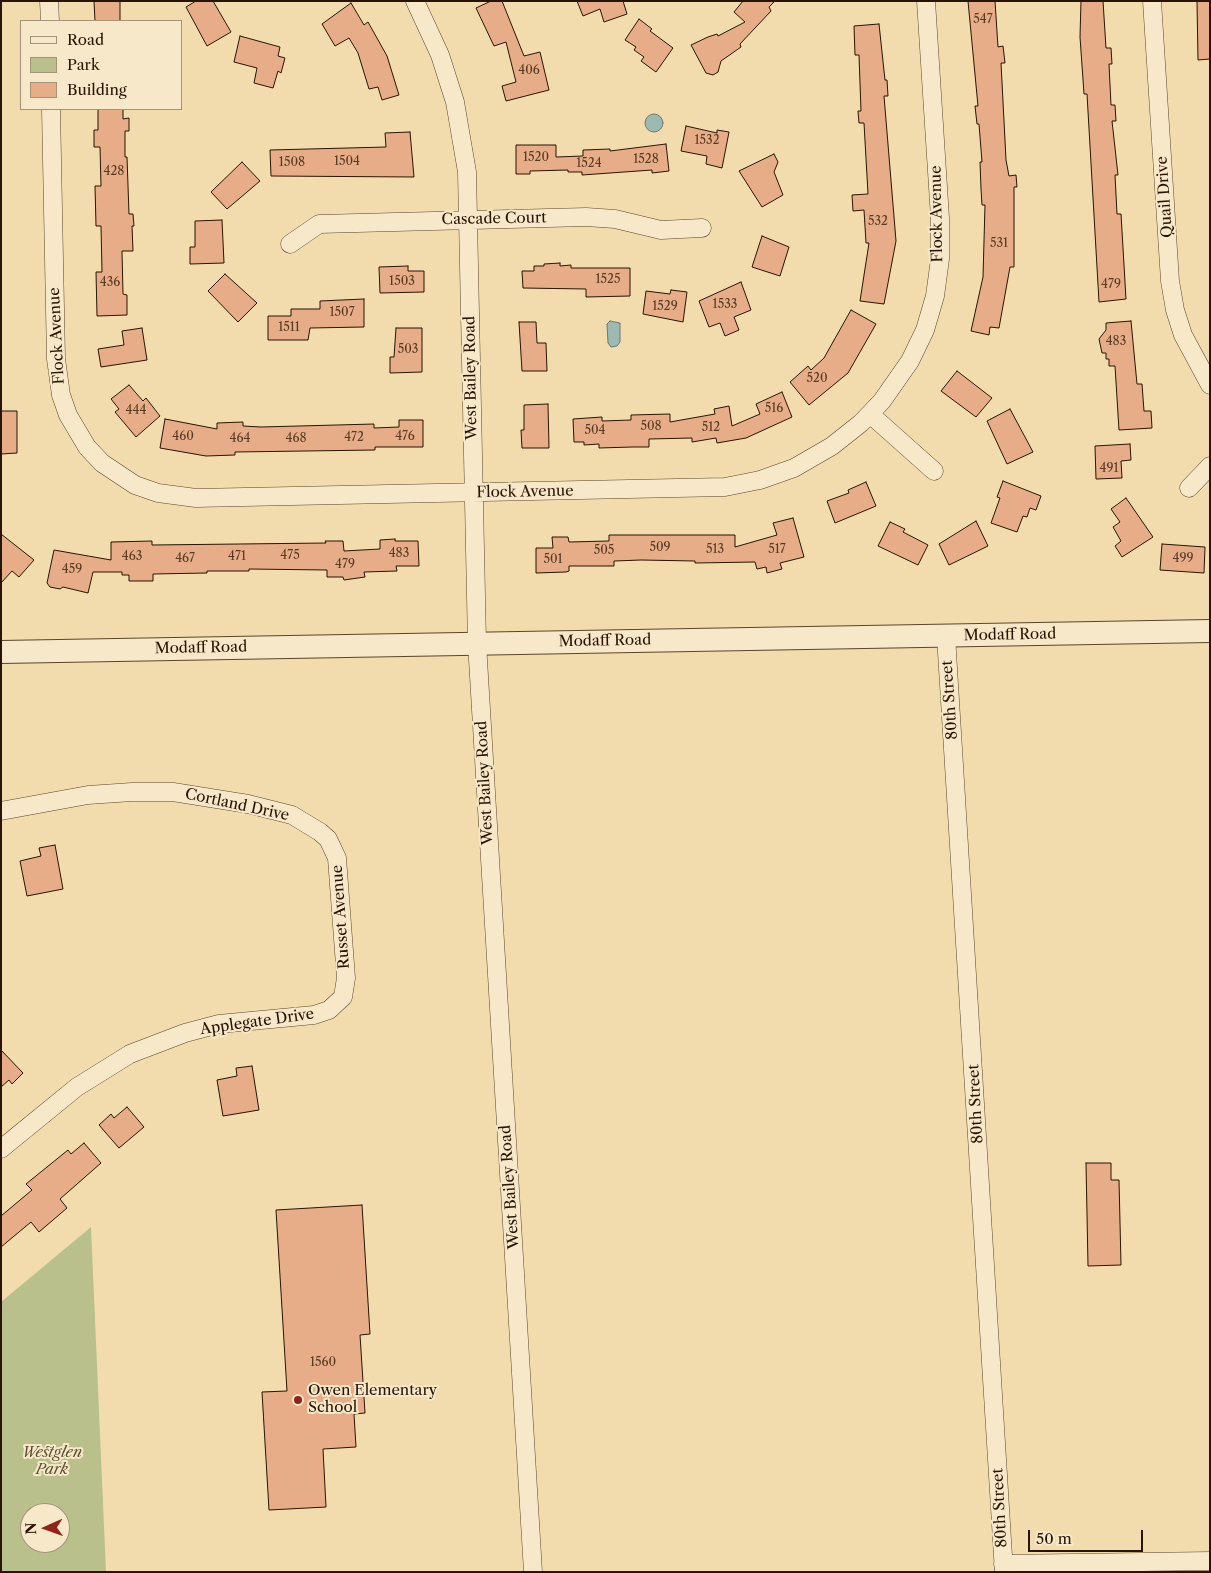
<!DOCTYPE html>
<html>
<head>
<meta charset="utf-8">
<style>
  body { margin:0 }
  #map { position:relative; width:1211px; height:1573px; overflow:hidden; background:#f2dcad; font-family:"Libre Caslon Text",serif }
  canvas { display:block }
  .frame { position:absolute; inset:0; border:2px solid #281300; pointer-events:none }
  .legend { position:absolute; left:20px; top:20px; width:162px; height:90px; box-sizing:border-box; background:#f7e8ca; border:1px solid #a49379; margin:0; padding:6px 9px; list-style:none; font-size:15px; color:#281300 }
  .legend li { display:flex; align-items:center; gap:10px; height:25px }
  .legend b { width:25px; border:1px solid #a49379 }
  .north { position:absolute; left:20px; top:1503px; width:50px; height:50px; box-sizing:border-box; background:#f7e8ca; border:1px solid #a49379; border-radius:50%; rotate:268deg; font-size:14px; font-weight:700; line-height:20px; text-align:center; color:#281300 }
  .north::after { content:''; display:block; margin:auto; width:18px; height:22px; background:#8f2418; clip-path:polygon(50% 0,100% 100%,50% 72%,0 100%) }
  .scale { position:absolute; left:1028px; top:1530px; width:115px; height:22px; box-sizing:border-box; border:2px solid #281300; border-top:0; padding-left:6px; font-size:15px; line-height:18px; white-space:nowrap; color:#281300; -webkit-text-stroke:4px #f7e8ca; paint-order:stroke }
</style>
</head>
<body>
<div id="map">
<canvas width="1211" height="1573"></canvas>
<div class="frame"></div>
<ul class="legend">
<li><b style="height:6px;background:#f7e8ca"></b>Road</li>
<li><b style="height:14px;background:#b9c08b"></b>Park</li>
<li><b style="height:14px;background:#e6ad88"></b>Building</li>
</ul>
<div class="north">N</div>
<div class="scale">50 m</div>
</div>
<script>
const context = document.querySelector('canvas').getContext('2d');
context.lineJoin = 'round';
function paint(path, color) {
  context.fillStyle = color;
  context.fill(path, 'evenodd');
}
function toPath(rows) {
  const path = new Path2D();
  for (const r of rows) {
    if (r.length === 3) {
      path.moveTo(r[0] + r[2], r[1]);
      path.arc(r[0], r[1], r[2], 0, 2 * Math.PI);
      continue;
    }
    path.moveTo(r[0], r[1]);
    for (let i = 2; i < r.length; i += 2) path.lineTo(r[i], r[i + 1]);
  }
  return path;
}
function trace(path, color, width, dash) {
  context.strokeStyle = color;
  context.lineWidth = width;
  context.lineCap = dash ? 'butt' : 'round';
  context.setLineDash(dash || []);
  context.stroke(path);
}
function drawText(font, color, halo, rows, align = 'center') {
  context.font = font + ' "Libre Caslon Text",serif';
  context.lineWidth = 4;
  context.setLineDash([]);
  context.textBaseline = 'middle';
  context.strokeStyle = halo;
  context.fillStyle = color;
  for (const [text, x, y, turn = 0] of rows) {
    context.save();
    context.translate(x, y);
    context.rotate((+turn || 0) * Math.PI / 180);
    context.textAlign = isNaN(turn) ? turn : align;
    if (halo) context.strokeText(text, 0, 0);
    context.fillText(text, 0, 0);
    context.restore();
  }
}
paint(toPath([
  [91,1227,106,1572,1,1572,1,1302],
  [30,1513,60,1513,60,1543,30,1543]
]), '#b9c08b');
const water = toPath([
  [654,123,9],
  [610,321,620,323,620,342,617,346,611,347,608,343,607,324,610,321]
]);
paint(water, '#9cbab1');
trace(water, '#6e776a', 1);
const building = toPath([
  [94,1,120,1,120,21,95,21,94,1],
  [196,1,213,1,231,32,207,46,186,7,196,1],
  [491,1,502,1,524,56,540,52,549,90,506,101,502,86,516,82,506,42,494,46,476,8,491,1],
  [577,1,623,1,627,14,604,22,600,9,583,16,577,1],
  [743,1,775,1,769,7,771,11,740,44,741,47,721,61,718,72,713,75,706,73,691,45,708,37,717,34,718,36,745,22,734,12,743,1],
  [968,1,995,1,998,47,1003,46,1005,63,1001,63,1006,160,1009,176,1016,175,1017,187,1014,187,1014,267,1010,267,999,328,990,327,989,335,971,331,983,277,985,205,982,205,981,189,980,162,982,162,979,124,977,124,975,106,978,106,968,1],
  [1081,1,1103,1,1106,48,1111,48,1112,64,1109,64,1111,105,1115,105,1116,121,1112,121,1118,175,1115,175,1117,214,1121,214,1126,299,1099,302,1087,94,1084,94,1080,37,1081,1],
  [1197,1,1210,1,1210,59,1198,60,1197,1],
  [351,3,364,25,368,22,387,56,399,95,382,100,378,87,369,89,358,53,349,38,335,46,322,24,351,3],
  [639,19,652,29,650,31,673,48,656,72,641,61,644,57,634,50,636,47,625,40,639,19],
  [879,24,885,80,887,80,888,96,884,96,896,241,884,304,860,301,869,243,866,243,864,210,853,211,852,195,868,194,864,123,859,123,858,111,861,111,859,55,855,55,854,26,879,24],
  [240,36,280,47,278,56,285,58,281,73,278,71,273,88,254,83,257,68,234,62,240,36],
  [98,109,123,109,123,119,129,118,129,131,125,131,125,157,127,157,129,214,133,214,134,226,132,226,133,251,122,251,123,294,127,295,127,315,97,316,96,272,102,272,101,226,96,226,95,186,101,186,100,147,94,147,94,130,98,130,98,109],
  [686,126,717,133,717,130,729,132,722,168,706,164,707,156,681,151,686,126],
  [410,132,414,177,271,176,270,150,386,147,385,133,410,132],
  [666,144,669,171,652,173,652,170,582,175,582,172,568,172,568,170,530,171,530,174,516,174,516,145,556,145,556,157,583,156,583,150,610,149,610,151,666,144],
  [774,154,778,162,774,172,783,195,762,207,739,171,774,154],
  [242,162,260,181,227,209,211,192,242,162],
  [222,220,224,263,190,264,190,247,195,247,195,221,222,220],
  [762,236,789,247,780,276,752,267,762,236],
  [560,263,560,266,571,265,571,268,630,268,630,296,586,297,586,289,523,288,522,271,534,271,534,266,544,266,544,264,560,263],
  [408,266,408,271,424,271,424,292,380,293,379,267,408,266],
  [225,274,257,303,238,322,208,291,225,274],
  [741,282,751,310,734,317,739,330,725,336,720,323,709,327,699,301,741,282],
  [671,290,687,292,683,322,643,314,646,291,670,294,671,290],
  [364,299,364,327,310,328,308,340,268,340,268,316,291,316,291,309,320,309,320,301,364,299],
  [851,310,876,324,848,373,809,405,790,382,808,366,811,370,824,358,851,310],
  [1131,321,1137,384,1142,384,1144,411,1151,411,1152,428,1119,430,1115,366,1109,366,1109,359,1106,359,1106,353,1102,353,1099,339,1106,330,1106,323,1131,321],
  [519,322,536,322,537,343,546,343,547,371,522,371,519,322],
  [142,328,147,360,101,367,98,349,124,345,122,331,142,328],
  [396,328,422,328,422,372,390,373,390,357,394,357,396,328],
  [957,371,992,398,976,417,941,391,957,371],
  [129,385,143,401,146,398,160,416,136,437,115,412,119,409,111,399,129,385],
  [782,392,792,417,746,438,717,443,716,438,692,442,692,438,649,439,649,447,632,447,599,448,599,444,584,445,584,442,574,442,573,419,602,417,602,421,631,420,631,415,670,414,670,422,715,414,714,409,729,406,732,426,760,414,756,404,782,392],
  [548,404,549,448,522,448,521,430,524,430,524,405,548,404],
  [1010,409,1033,452,1007,464,987,421,1010,409],
  [1,411,17,411,17,453,1,454,1,411],
  [165,419,217,429,217,423,243,422,243,426,261,427,374,424,374,428,399,427,399,420,423,420,423,447,375,447,375,450,235,452,235,455,206,456,160,448,165,419],
  [1130,444,1131,460,1121,461,1122,478,1096,479,1095,446,1130,444],
  [1003,481,1041,496,1036,510,1030,508,1027,517,1023,516,1017,532,991,523,1000,498,997,497,1003,481],
  [866,482,876,506,835,523,827,501,849,493,848,490,866,482],
  [1126,498,1153,537,1122,557,1115,546,1121,541,1113,527,1120,522,1111,509,1126,498],
  [793,518,804,557,780,563,782,569,767,573,766,567,757,569,755,562,695,563,695,561,641,560,614,561,614,566,569,566,569,571,566,572,536,573,536,548,553,548,552,537,568,537,569,542,609,541,609,535,735,535,735,547,777,535,773,523,793,518],
  [976,521,988,546,949,565,939,544,976,521],
  [890,522,905,529,903,532,928,545,918,565,878,546,890,522],
  [1,534,34,560,19,577,12,571,1,583,1,534],
  [395,539,395,541,418,541,419,566,396,566,397,571,364,572,365,577,344,580,343,577,327,577,327,570,249,569,249,571,207,571,207,573,153,574,153,581,129,581,129,575,122,575,122,572,93,572,88,593,63,587,60,589,50,587,47,583,54,550,111,560,111,542,152,541,152,545,326,543,325,541,343,541,344,551,380,549,380,540,395,539],
  [1162,544,1205,547,1204,573,1160,570,1162,544],
  [55,845,63,889,27,896,20,861,41,856,39,848,55,845],
  [1,1050,23,1073,12,1084,9,1080,1,1087,1,1050],
  [252,1066,259,1110,223,1116,217,1080,237,1076,236,1068,252,1066],
  [127,1107,144,1127,119,1148,99,1125,111,1114,114,1118,127,1107],
  [84,1143,101,1163,60,1199,67,1208,39,1232,31,1222,1,1247,1,1216,32,1190,26,1184,68,1150,71,1154,84,1143],
  [1086,1163,1111,1163,1111,1180,1119,1180,1121,1265,1088,1266,1086,1163],
  [362,1205,370,1334,360,1335,365,1413,354,1414,356,1447,323,1449,326,1507,269,1510,262,1392,287,1391,276,1210,362,1205]
]);
paint(building, '#e6ad88');
trace(building, '#281300', 1);
const minor = toPath([
  [49,1,50,21],
  [415,1,440,55,455,102,467,172,477,643,533,1572],
  [1152,1,1170,281,1175,310,1183,335,1210,385],
  [51,109,56,359,61,395,68,415,87,447,102,463,135,485,158,493,196,498,725,487,760,480,794,468,832,446,861,423,882,401,910,361,925,330,935,296,940,259,940,218,926,1],
  [290,244,319,224,586,217,615,219,661,230,702,228],
  [870,414,934,471],
  [1189,488,1210,466],
  [946,636,1004,1572],
  [1,811,88,795,132,792,173,792,248,804,292,815,320,832,328,839,337,858,346,978,343,997,329,1010,314,1015,219,1024,185,1033,130,1054,77,1087,1,1149],
  [1003,1564,1210,1561]
]);
const tertiary = toPath([
  [1,652,1210,631]
]);
trace(minor, '#5a452b', 19);
trace(tertiary, '#5a452b', 24);
trace(minor, '#f7e8ca', 18);
trace(tertiary, '#f7e8ca', 22);
for (const [x, y, r, color] of [
  [298,1400,5,"#8f2418"]
]) {
  const dot = new Path2D();
  dot.arc(x, y, r, 0, 2 * Math.PI);
  context.fillStyle = color;
  context.fill(dot);
  trace(dot, '#f7e8ca', 2);
}
drawText('12px', '#583a22', null, [
  ["547",983,20],
  ["406",529,71],
  ["1532",707,141],
  ["1520",536,158],
  ["1528",646,160],
  ["1504",347,162],
  ["1508",292,163],
  ["1524",589,164],
  ["428",114,172],
  ["532",878,222],
  ["531",999,244],
  ["1525",608,280],
  ["1503",402,282],
  ["436",110,283],
  ["479",1111,285],
  ["1533",725,305],
  ["1529",665,307],
  ["1507",342,313],
  ["1511",289,328],
  ["483",1116,342],
  ["503",408,350],
  ["520",817,379],
  ["516",774,409],
  ["444",136,411],
  ["508",651,427],
  ["512",711,428],
  ["504",595,431],
  ["460",183,437],
  ["476",405,437],
  ["472",354,438],
  ["464",240,439],
  ["468",296,439],
  ["491",1109,469],
  ["509",660,548],
  ["513",715,550],
  ["517",777,550],
  ["505",604,551],
  ["483",399,554],
  ["475",290,556],
  ["463",132,557],
  ["471",237,557],
  ["467",185,559],
  ["499",1183,559],
  ["501",553,560],
  ["479",345,565],
  ["459",72,570],
  ["1560",323,1363]
]);
drawText('15px', '#281300', '#f7e8ca', [
  ["Quail Drive",1165,197,-94],
  ["Flock Avenue",937,214,-91],
  ["Cascade Court",494,219,-1],
  ["Flock Avenue",57,336,-93],
  ["West Bailey Road",471,378,-91],
  ["Flock Avenue",525,492,-1],
  ["Modaff Road",1010,635,-1],
  ["Modaff Road",605,641,-1],
  ["Modaff Road",201,648,-1],
  ["80th Street",950,700,-94],
  ["West Bailey Road",485,783,-93],
  ["Cortland Drive",237,805,12],
  ["Russet Avenue",341,917,-94],
  ["Applegate Drive",257,1022,-8],
  ["80th Street",976,1104,-93],
  ["West Bailey Road",510,1187,-94],
  ["80th Street",1000,1508,-93]
]);
drawText('15px', '#281300', '#f7e8ca', [
  ["Owen Elementary",308,1391],
  ["School",308,1408]
], 'left');
drawText('italic 15px', '#5b5031', '#f7e8ca', [
  ["Westglen",52,1453],
  ["Park",52,1470]
]);
</script>
</body>
</html>
